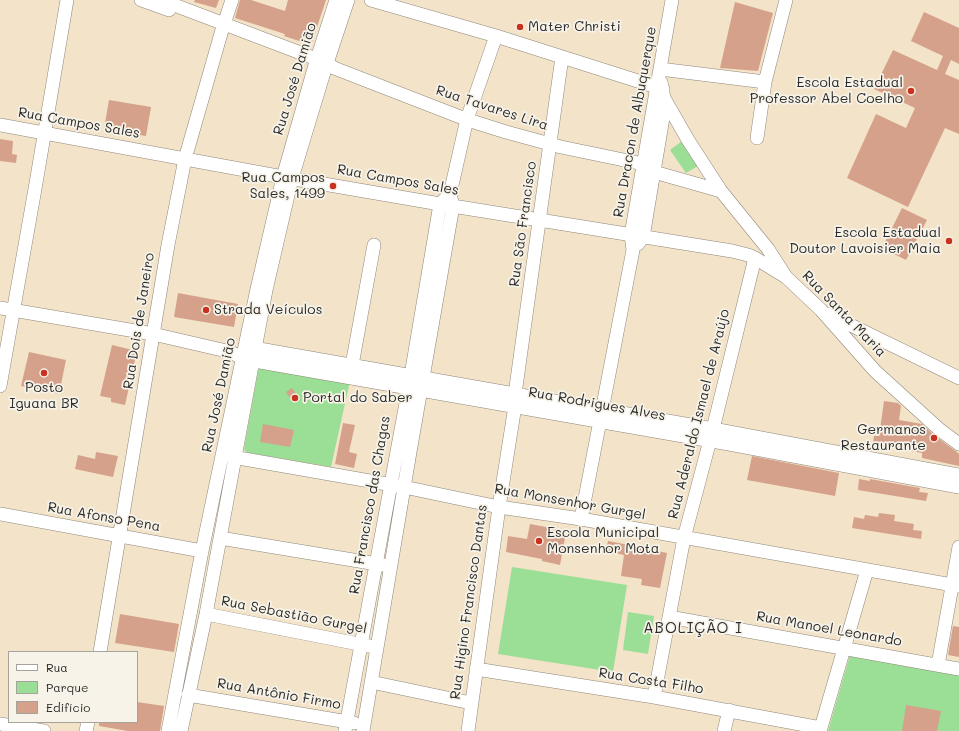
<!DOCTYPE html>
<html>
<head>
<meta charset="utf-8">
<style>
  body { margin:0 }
  #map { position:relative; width:959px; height:731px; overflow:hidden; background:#f3e3c9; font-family:Mali,sans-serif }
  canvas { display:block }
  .legend { position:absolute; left:8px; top:651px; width:130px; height:72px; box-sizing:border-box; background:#f7f3e8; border:1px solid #a5a39c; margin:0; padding:5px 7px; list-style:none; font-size:12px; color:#2b2b2b }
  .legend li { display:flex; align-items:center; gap:8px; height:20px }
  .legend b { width:20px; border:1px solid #a5a39c }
</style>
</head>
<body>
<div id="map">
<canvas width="959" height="731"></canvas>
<ul class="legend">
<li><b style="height:5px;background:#fff"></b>Rua</li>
<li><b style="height:11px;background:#9bde95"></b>Parque</li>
<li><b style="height:11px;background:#d5a18a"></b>Edifício</li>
</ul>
</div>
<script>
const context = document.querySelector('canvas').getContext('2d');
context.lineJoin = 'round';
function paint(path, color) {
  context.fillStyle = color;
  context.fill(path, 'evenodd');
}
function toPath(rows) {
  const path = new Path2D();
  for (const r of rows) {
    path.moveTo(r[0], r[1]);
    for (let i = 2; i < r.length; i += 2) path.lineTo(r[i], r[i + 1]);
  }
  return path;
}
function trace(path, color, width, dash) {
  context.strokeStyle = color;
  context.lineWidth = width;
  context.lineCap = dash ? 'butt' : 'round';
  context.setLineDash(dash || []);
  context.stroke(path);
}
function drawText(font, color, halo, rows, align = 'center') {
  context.font = font + ' Mali,sans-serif';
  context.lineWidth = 3.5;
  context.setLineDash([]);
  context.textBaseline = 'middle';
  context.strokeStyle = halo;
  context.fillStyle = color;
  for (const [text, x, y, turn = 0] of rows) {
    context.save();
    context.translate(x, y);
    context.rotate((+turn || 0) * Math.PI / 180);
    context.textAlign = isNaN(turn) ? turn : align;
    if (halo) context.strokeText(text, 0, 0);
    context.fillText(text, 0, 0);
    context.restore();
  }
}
paint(toPath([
  [682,141,698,166,686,173,670,150],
  [259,366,350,381,331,467,250,453,246,452,244,449],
  [512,567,627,585,613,672,498,654],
  [628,612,654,616,648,654,623,650],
  [850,655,959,675,959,731,828,731]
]), '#9bde95');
paint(toPath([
  [195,0,219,0,216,8,194,2],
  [240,0,251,0,285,11,288,0,326,0,311,45,284,36,285,34,235,18],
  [735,2,773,13,758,71,720,68],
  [924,12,959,28,959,64,951,60,945,74,959,80,959,134,945,128,908,207,847,178,876,114,906,128,915,108,874,89,893,50,937,70,943,56,911,41],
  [109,100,151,107,146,136,104,129],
  [0,139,13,141,12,154,17,155,16,163,0,161],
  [902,208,927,220,906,260,882,248],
  [178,293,238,304,234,327,174,317],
  [112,345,137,351,125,405,111,402,111,398,100,396],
  [29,352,66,360,59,394,21,386],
  [292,388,299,398,293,402,286,392],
  [884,401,898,403,901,406,899,420,922,424,935,436,957,452,959,454,959,466,922,458,922,453,901,449,901,448,873,444,874,436,879,436],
  [343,423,355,425,349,452,357,454,354,468,335,464],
  [263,424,294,430,290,447,260,442],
  [96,452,118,456,113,477,75,469,78,455,95,459],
  [752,456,839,473,835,496,747,480],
  [859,479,870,481,870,479,920,488,919,492,928,493,926,501,858,490],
  [879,513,895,515,894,521,914,524,913,530,922,531,921,539,852,528,854,517,864,519,865,515,878,517],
  [530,524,562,530,561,537,565,538,560,565,542,561,542,559,506,552,508,536,527,539],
  [608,541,645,548,645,546,650,546,653,550,667,553,660,588,641,585,642,579,621,576,624,555,606,551],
  [120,614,179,624,174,652,115,643],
  [953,626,959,627,959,657,948,655],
  [137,702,164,706,160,731,128,731,99,726,99,722,137,722],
  [906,705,941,711,937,731,902,731]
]), '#d5a18a');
const minor = toPath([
  [141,0,169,10],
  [161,0,327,63,334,68,468,120,506,132,561,147,643,164],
  [371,0,496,36,663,89],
  [660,69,765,82],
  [661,82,664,98,688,140,721,191,768,249,786,277,821,310,875,371,940,430,959,444],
  [0,125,283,177,440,204,732,251,748,255,755,258,786,277],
  [757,138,765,82,786,0],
  [654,172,721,191],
  [638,244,643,237,664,112,664,99],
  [0,308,153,334,231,352,243,359,729,444,959,487],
  [828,314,959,378],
  [248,347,713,429,959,475],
  [352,365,374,245],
  [0,386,35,189,67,0],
  [515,394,562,57],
  [227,456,404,487,499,507,581,519,959,586],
  [0,514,202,551],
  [581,519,633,250,631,235,672,0],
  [220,538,383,565],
  [206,614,369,646],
  [669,617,959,669],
  [100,652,168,245,185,159,222,30,232,0],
  [938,665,959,547],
  [476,669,654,697,821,728],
  [371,682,471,703],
  [188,695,354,723],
  [654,697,684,538,713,429,755,258],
  [0,724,44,731],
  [86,731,88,722],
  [168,731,202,551,257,289,283,177,315,65,336,0],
  [181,731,206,614,266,290,292,178,325,69,348,0],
  [345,731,409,387,440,204,446,198],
  [363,731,410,452,453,206,450,194,467,119,496,36],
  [468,731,499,507,515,406],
  [724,731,729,710],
  [820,731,867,570]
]);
trace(minor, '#8f877a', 14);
trace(minor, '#fff', 13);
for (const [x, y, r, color] of [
  [520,27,4,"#c8321e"],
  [911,91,4,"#c8321e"],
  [333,186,4,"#c8321e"],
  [949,241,4,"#c8321e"],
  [206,310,4,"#c8321e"],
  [44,373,4,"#c8321e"],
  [295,398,4,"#c8321e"],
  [934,438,4,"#c8321e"],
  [539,541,4,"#c8321e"]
]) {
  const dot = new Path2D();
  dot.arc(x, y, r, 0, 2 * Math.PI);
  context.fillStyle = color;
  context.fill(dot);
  trace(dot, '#f7f3e8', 1.5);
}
drawText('14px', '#2b2b2b', '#f7f3e8', [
  ["Mater Christi",528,27],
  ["Escola Estadual",903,83,"right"],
  ["Professor Abel Coelho",903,99,"right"],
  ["Rua Campos",325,178,"right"],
  ["Sales, 1499",325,194,"right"],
  ["Escola Estadual",941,233,"right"],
  ["Doutor Lavoisier Maia",941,249,"right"],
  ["Strada Veículos",214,310],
  ["Posto",44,388,"center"],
  ["Iguana BR",44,404,"center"],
  ["Portal do Saber",303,398],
  ["Germanos",926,430,"right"],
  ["Restaurante",926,446,"right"],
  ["Escola Municipal",547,533],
  ["Monsenhor Mota",547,549]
], 'left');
drawText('14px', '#2b2b2b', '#f7f3e8', [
  ["Rua José Damião",295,79,-73],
  ["Rua Tavares Lira",492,108,18],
  ["Rua Dracon de Albuquerque",635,122,-80],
  ["Rua Campos Sales",79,123,10],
  ["Rua Campos Sales",398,180,10],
  ["Rua São Francisco",523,224,-82],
  ["Rua Santa Maria",844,314,46],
  ["Rua Dois de Janeiro",139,321,-81],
  ["Rua José Damião",219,395,-78],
  ["Rua Rodrigues Alves",597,404,10],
  ["Rua Aderaldo Ismael de Araújo",699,414,-76],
  ["Rua Monsenhor Gurgel",570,502,10],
  ["Rua Francisco das Chagas",370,505,-80],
  ["Rua Afonso Pena",104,517,10],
  ["Rua Higino Francisco Dantas",469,602,-82],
  ["Rua Sebastião Gurgel",294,615,11],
  ["Rua Manoel Leonardo",829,629,10],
  ["Rua Costa Filho",651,681,9],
  ["Rua Antônio Firmo",279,694,10]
]);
context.letterSpacing = '1px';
drawText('15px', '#2b2b2b', '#f7f3e8', [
  ["ABOLIÇÃO I",693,628]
]);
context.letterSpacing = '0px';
</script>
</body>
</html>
